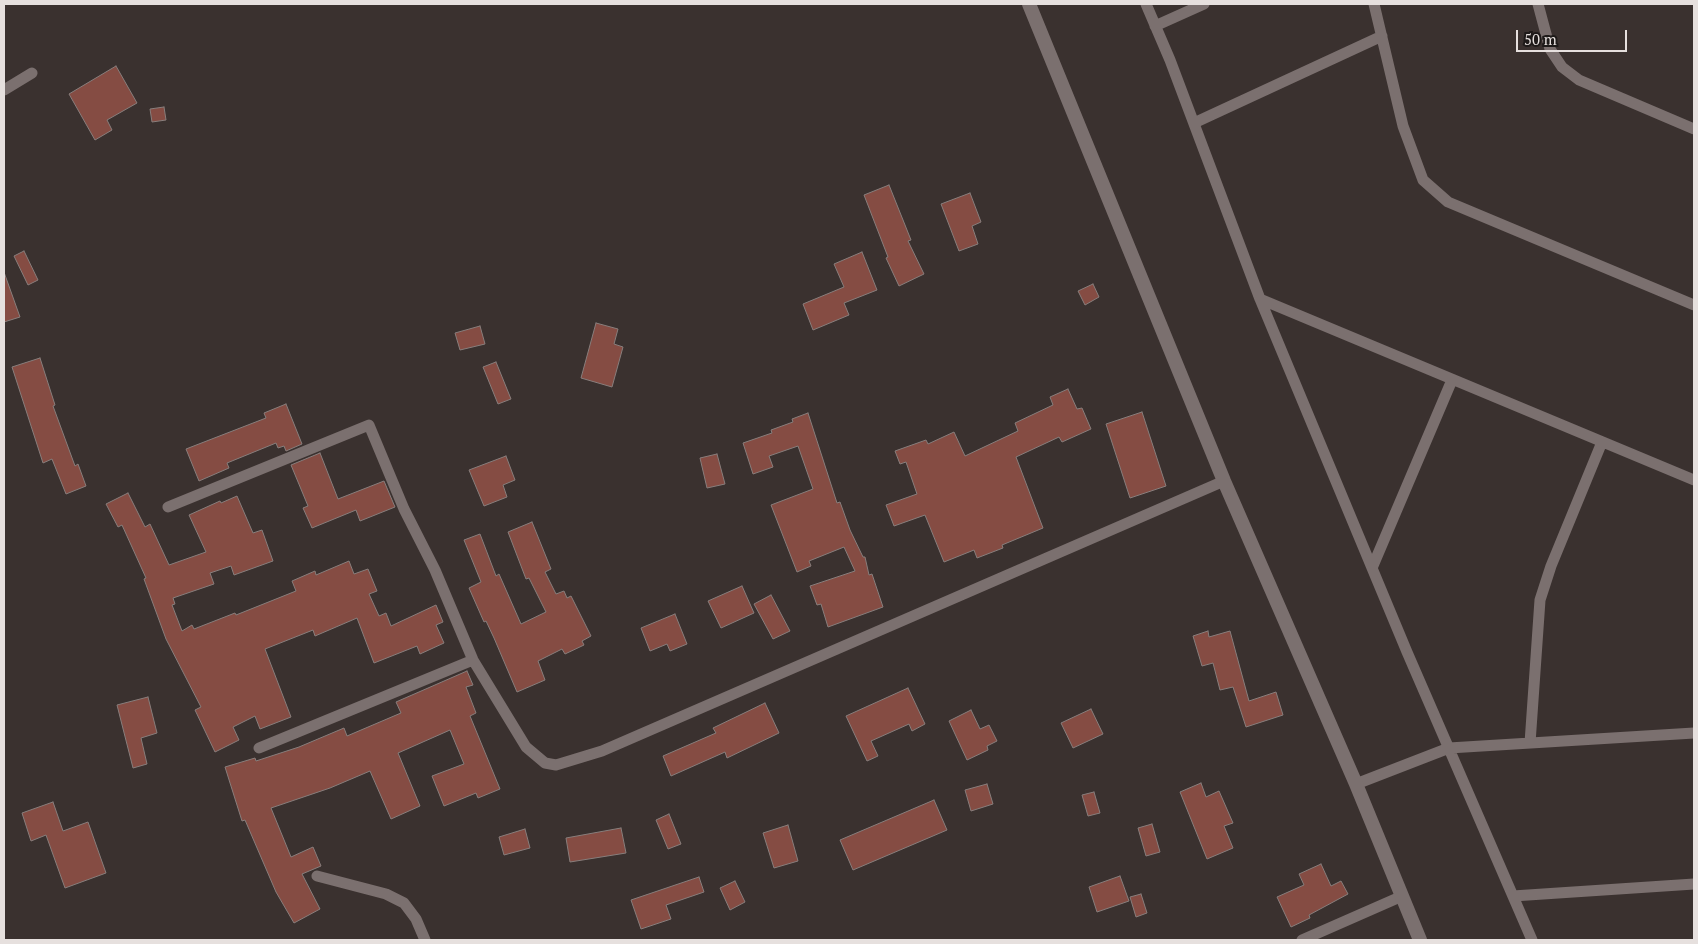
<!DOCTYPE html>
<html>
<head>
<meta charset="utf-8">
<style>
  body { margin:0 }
  #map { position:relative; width:1698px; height:944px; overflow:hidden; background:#3a312f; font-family:"PT Serif",serif }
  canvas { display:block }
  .frame { position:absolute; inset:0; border:5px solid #e6e0de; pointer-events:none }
  .scale { position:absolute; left:1516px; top:30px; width:111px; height:22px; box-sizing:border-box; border:2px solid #e6e0de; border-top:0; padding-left:6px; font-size:15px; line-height:18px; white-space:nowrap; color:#e6e0de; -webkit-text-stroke:4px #1e1a19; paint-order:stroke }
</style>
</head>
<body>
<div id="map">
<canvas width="1698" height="944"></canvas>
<div class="frame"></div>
<div class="scale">50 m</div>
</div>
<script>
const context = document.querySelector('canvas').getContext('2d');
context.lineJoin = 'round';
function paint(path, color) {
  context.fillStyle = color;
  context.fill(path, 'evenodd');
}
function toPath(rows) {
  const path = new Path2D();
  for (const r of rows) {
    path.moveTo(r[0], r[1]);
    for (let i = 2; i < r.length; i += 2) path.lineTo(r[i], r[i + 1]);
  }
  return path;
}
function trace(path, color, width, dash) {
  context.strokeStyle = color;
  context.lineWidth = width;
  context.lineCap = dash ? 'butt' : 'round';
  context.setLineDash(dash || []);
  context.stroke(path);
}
const building = toPath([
  [116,66,137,103,107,120,112,130,95,140,69,94,116,66],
  [164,107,166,120,152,122,150,109,164,107],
  [889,185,911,240,908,241,924,274,899,286,886,258,888,257,864,195,889,185],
  [970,193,981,222,972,226,978,244,959,251,941,204,970,193],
  [24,251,38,280,28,285,14,256,24,251],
  [862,252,877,290,844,303,849,315,813,330,803,304,844,287,834,264,862,252],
  [5,275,20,317,4,322,4,276,5,275],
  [1093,284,1099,297,1085,305,1078,291,1093,284],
  [596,323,618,329,614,344,623,347,612,387,581,378,596,323],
  [480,326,485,344,460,350,455,333,480,326],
  [40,358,55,405,53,406,75,466,78,464,86,486,66,494,52,459,43,463,12,367,40,358],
  [496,362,511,399,498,404,483,367,496,362],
  [1068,389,1077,409,1082,408,1091,429,1062,442,1059,437,1016,457,1043,528,1002,545,1003,548,977,558,974,550,944,562,925,515,894,526,886,505,917,494,906,462,900,464,895,451,926,440,928,444,954,432,965,456,1018,431,1015,423,1053,405,1050,397,1068,389],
  [286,404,302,444,286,451,284,446,278,448,276,443,227,463,229,468,199,481,186,449,266,418,264,413,286,404],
  [1142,412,1166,486,1130,498,1106,424,1142,412],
  [808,413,837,503,840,502,850,530,863,557,865,557,869,575,872,574,883,607,828,627,821,604,817,605,810,586,855,571,844,547,809,561,811,566,797,572,771,505,813,489,798,446,769,456,773,467,753,474,743,443,772,433,771,430,793,422,792,419,808,413],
  [320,453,338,499,384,481,395,507,360,521,356,510,312,528,303,508,308,506,291,465,320,453],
  [717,454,725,484,707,488,700,458,717,454],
  [506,456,515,480,503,485,507,497,484,506,469,470,506,456],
  [128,493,145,527,150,524,169,565,206,552,189,515,220,501,221,503,237,496,253,533,262,530,273,561,234,575,231,566,210,573,214,584,173,598,175,604,172,605,182,631,192,625,194,629,235,613,236,615,296,591,292,581,315,571,316,575,349,561,354,574,368,569,377,591,369,594,379,616,386,613,391,626,436,605,443,622,436,625,444,643,420,654,417,646,374,663,357,618,315,636,313,630,265,649,291,717,260,729,255,716,233,727,239,740,215,752,195,710,201,707,166,639,144,579,146,578,122,525,118,527,106,504,128,493],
  [532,522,551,569,545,572,556,594,564,591,567,598,571,596,591,636,582,641,584,645,565,654,562,649,538,661,545,680,517,692,494,638,486,621,484,622,469,588,481,582,464,540,480,534,496,576,499,574,521,624,546,612,529,578,526,579,508,532,532,522],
  [742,586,754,613,721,628,708,601,742,586],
  [771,595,790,631,773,639,754,604,771,595],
  [675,614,687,644,670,651,667,644,650,651,641,628,675,614],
  [1208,631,1209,637,1230,631,1249,701,1276,692,1283,715,1246,727,1233,687,1220,690,1213,663,1202,666,1193,636,1208,631],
  [467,671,473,685,466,687,476,713,470,716,500,789,478,798,476,793,444,806,432,776,464,764,450,730,398,753,420,806,391,819,370,771,330,788,271,808,291,857,313,847,321,866,302,874,320,909,294,923,276,892,245,820,242,821,225,767,255,758,256,761,299,747,344,728,347,736,401,713,396,702,467,671],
  [908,688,925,724,912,731,909,724,871,741,878,756,867,761,846,716,908,688],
  [148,697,157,733,141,738,147,764,133,768,117,705,148,697],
  [765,703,779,733,727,758,725,752,671,776,663,756,716,733,713,728,765,703],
  [1091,709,1103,734,1073,748,1061,723,1091,709],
  [971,710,980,729,989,725,997,741,987,746,988,750,967,760,949,721,971,710],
  [1201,783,1206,797,1219,791,1233,823,1224,826,1233,848,1207,859,1180,792,1201,783],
  [987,784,993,804,971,811,965,790,987,784],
  [1094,792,1100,813,1088,816,1082,795,1094,792],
  [934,800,947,830,853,870,840,840,934,800],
  [53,802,63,831,88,822,106,873,65,888,46,835,31,841,22,813,53,802],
  [669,814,681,844,668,849,656,820,669,814],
  [1152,824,1160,852,1146,856,1138,828,1152,824],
  [788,825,798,861,774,868,763,833,788,825],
  [621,828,626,853,570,862,566,838,621,828],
  [525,829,530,848,504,855,499,837,525,829],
  [1321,864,1331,886,1341,881,1348,894,1309,915,1310,918,1291,927,1277,897,1304,885,1299,874,1321,864],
  [1120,876,1129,901,1097,912,1089,887,1120,876],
  [699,877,704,892,666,905,671,919,641,929,631,900,699,877],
  [735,881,745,902,730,910,720,888,735,881],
  [1141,894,1147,913,1136,917,1130,897,1141,894]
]);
paint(building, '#854c43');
trace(building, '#887e7c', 1);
trace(toPath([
  [1146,4,1170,60,1260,299,1407,652,1532,940],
  [1374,4,1403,126,1423,180,1448,202,1694,305],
  [1538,4,1550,49,1562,67,1579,80,1694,129],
  [1155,26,1204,4],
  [4,90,32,73],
  [1194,123,1382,36],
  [1260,299,1694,480],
  [168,507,369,425,404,509,435,570,473,660,526,747,545,763,556,765,602,751,1224,481],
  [1372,568,1452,380],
  [1530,743,1540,600,1551,566,1602,442],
  [259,748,473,660],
  [1356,784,1449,748,1694,733],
  [317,876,386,894,404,903,416,919,425,940],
  [1513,896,1694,884],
  [1302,940,1400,897]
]), '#7b706f', 11);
trace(toPath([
  [1029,4,1224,481,1356,784,1420,940]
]), '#7b706f', 14);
</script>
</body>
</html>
